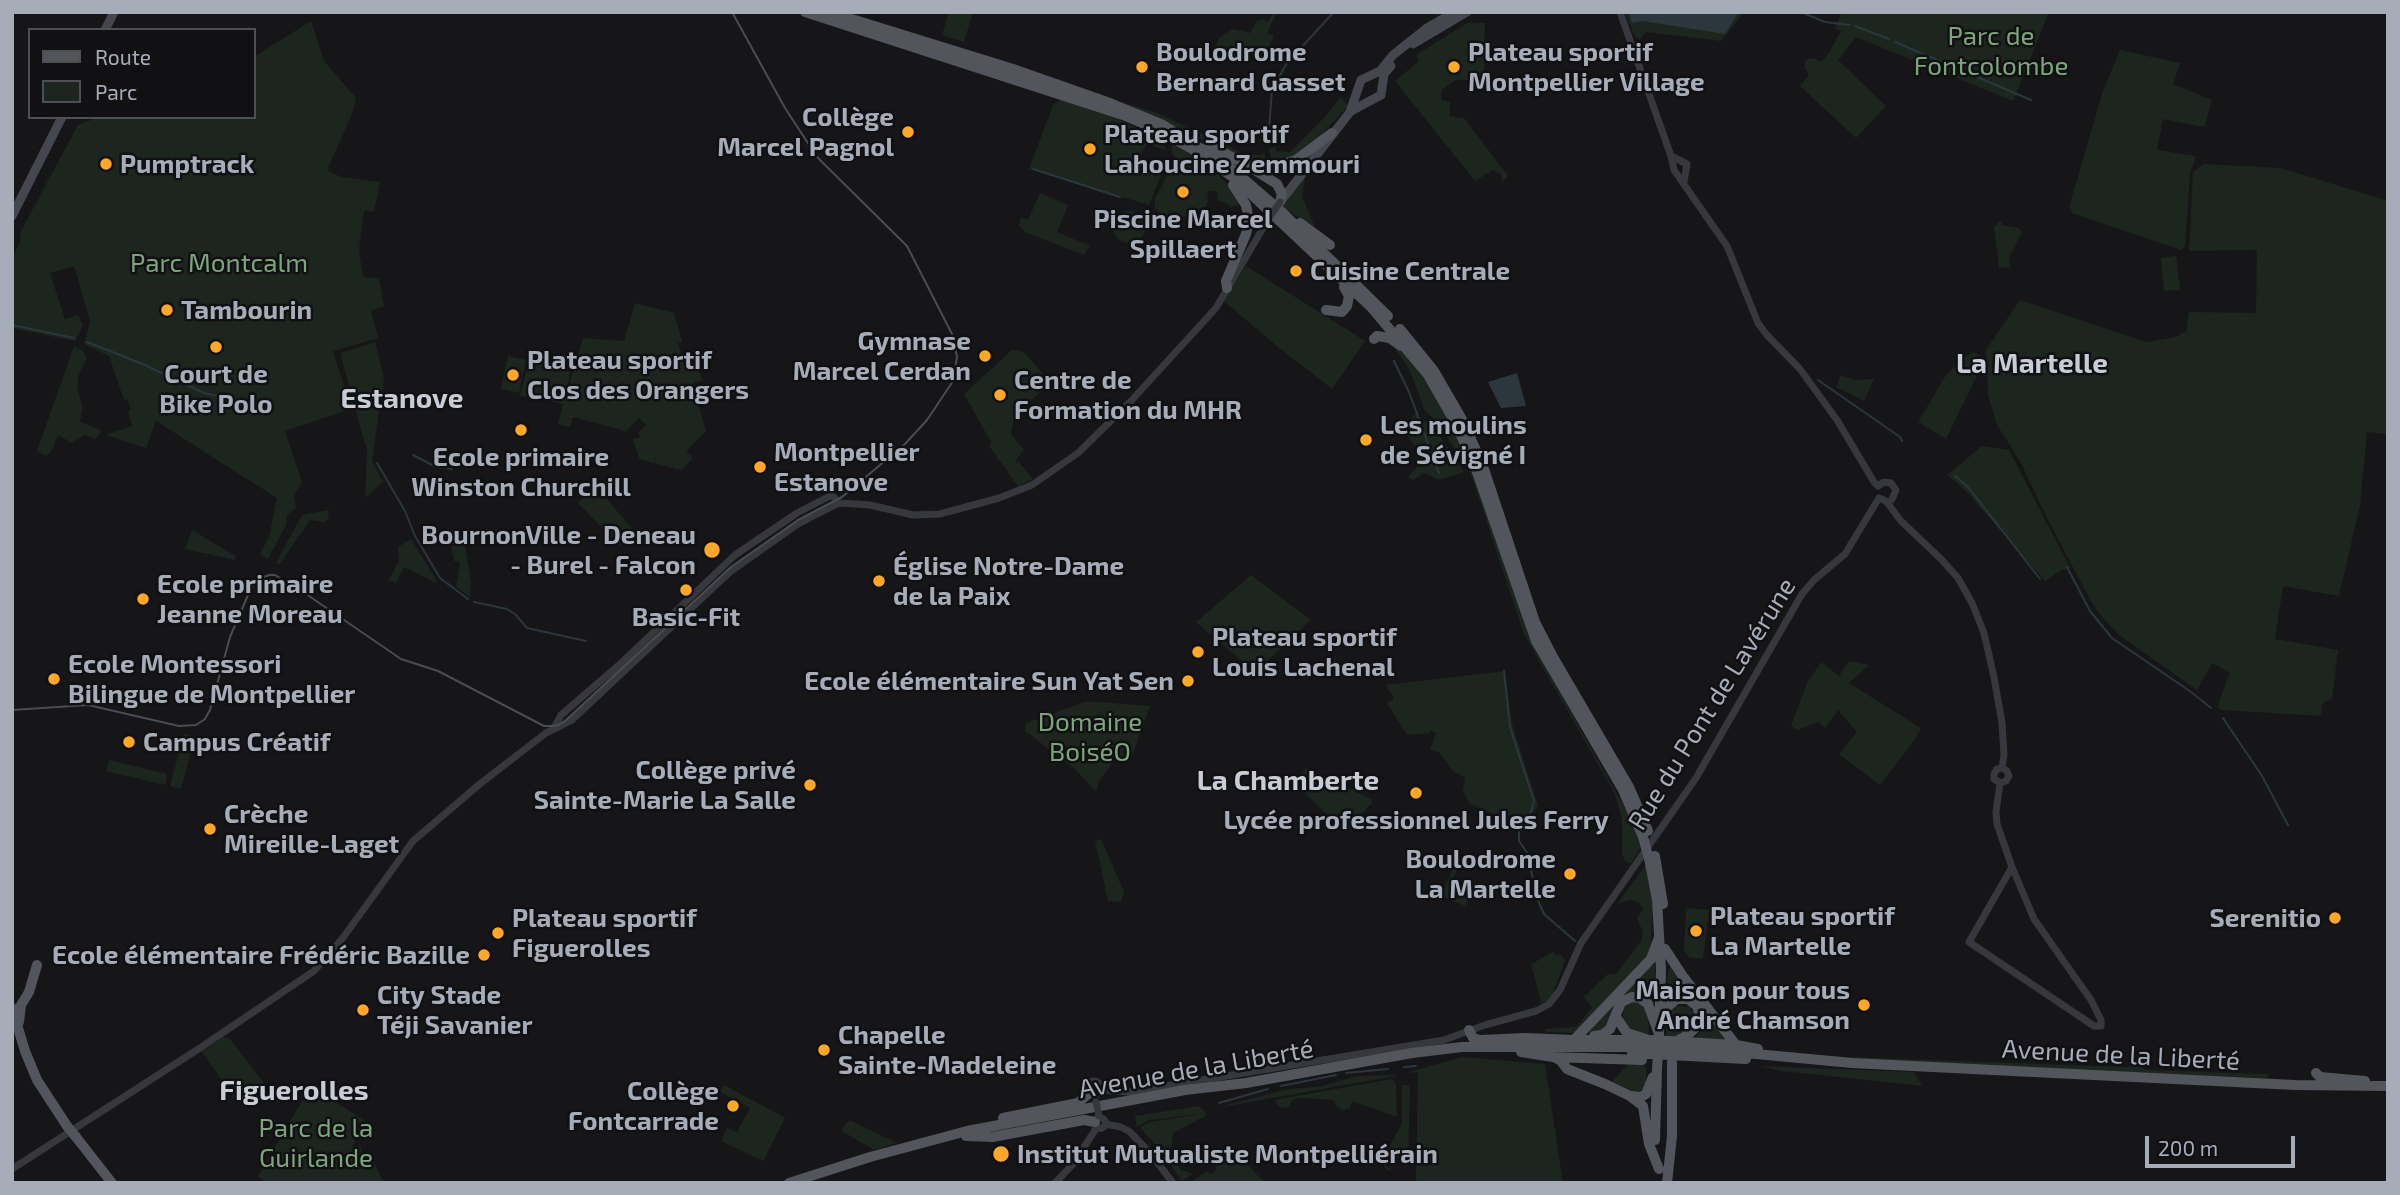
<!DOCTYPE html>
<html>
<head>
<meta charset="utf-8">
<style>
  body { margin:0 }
  #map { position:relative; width:2400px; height:1195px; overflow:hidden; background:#161618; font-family:"Exo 2",sans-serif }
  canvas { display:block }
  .frame { position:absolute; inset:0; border:14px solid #a6adb9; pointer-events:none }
  .legend { position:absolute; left:28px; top:28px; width:228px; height:91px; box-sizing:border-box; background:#111113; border:2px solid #4d4f55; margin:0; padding:9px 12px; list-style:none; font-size:21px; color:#a6adb9 }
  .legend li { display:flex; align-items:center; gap:14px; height:35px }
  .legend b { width:35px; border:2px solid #4d4f55 }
  .scale { position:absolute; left:2145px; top:1136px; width:150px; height:32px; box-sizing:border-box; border:4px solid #a6adb9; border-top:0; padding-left:9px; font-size:21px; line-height:24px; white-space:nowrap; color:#a6adb9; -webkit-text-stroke:5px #111113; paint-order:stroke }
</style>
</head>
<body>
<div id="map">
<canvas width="2400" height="1195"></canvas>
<div class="frame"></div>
<ul class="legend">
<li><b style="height:9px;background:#52555c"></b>Route</li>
<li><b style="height:19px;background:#1d261e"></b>Parc</li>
</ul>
<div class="scale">200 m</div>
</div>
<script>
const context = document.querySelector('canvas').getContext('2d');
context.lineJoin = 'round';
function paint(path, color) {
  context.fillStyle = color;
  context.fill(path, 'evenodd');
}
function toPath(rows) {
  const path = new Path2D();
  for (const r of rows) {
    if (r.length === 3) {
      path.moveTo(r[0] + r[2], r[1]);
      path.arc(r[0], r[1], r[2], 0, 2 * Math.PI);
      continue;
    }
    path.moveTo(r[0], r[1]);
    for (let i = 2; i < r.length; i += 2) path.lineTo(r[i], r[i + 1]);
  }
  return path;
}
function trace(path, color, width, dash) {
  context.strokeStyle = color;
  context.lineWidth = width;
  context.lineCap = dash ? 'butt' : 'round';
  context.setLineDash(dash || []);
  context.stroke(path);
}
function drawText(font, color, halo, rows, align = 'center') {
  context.font = font + ' "Exo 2",sans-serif';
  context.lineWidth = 5;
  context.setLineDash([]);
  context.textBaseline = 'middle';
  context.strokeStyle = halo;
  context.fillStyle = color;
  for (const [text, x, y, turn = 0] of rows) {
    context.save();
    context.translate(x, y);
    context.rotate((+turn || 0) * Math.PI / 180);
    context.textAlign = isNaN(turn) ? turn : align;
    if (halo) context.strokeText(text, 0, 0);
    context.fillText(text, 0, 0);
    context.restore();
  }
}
paint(toPath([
  [949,12,973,12,964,42,942,35],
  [1273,12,1277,12,1267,33,1274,36,1266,53,1253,46,1215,47,1219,38,1233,29,1250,33,1256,22,1263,19,1268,22],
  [1625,12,1744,12,1721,41,1646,32,1640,40,1634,35],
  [1842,12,2049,12,2013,101,1856,37,1838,60,1886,106,1856,138,1800,86,1809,75,1804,67,1806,60,1814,58,1821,62,1829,53,1841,31,1835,28],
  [311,21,324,61,356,98,352,114,327,170,341,177,380,182,374,212,365,210,363,215,359,251,363,277,379,278,384,306,371,311,378,338,333,351,351,409,285,431,302,482,294,495,296,508,287,515,286,525,268,559,260,554,269,537,277,498,156,421,146,448,106,435,132,426,128,412,131,410,127,399,124,400,109,356,84,344,90,322,74,266,50,273,65,319,78,315,83,325,75,341,12,328,12,260,21,239,20,233,78,125,99,117,254,117,254,57],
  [1467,23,1485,23,1484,80,1456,80,1442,90,1441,100,1451,102,1449,116,1464,118,1508,176,1502,182,1502,175,1493,170,1475,181,1395,81,1419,61,1416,55],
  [2120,50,2180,63,2173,84,2212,100,2204,127,2163,119,2157,150,2196,156,2190,173,2185,246,2181,250,2072,213,2069,207,2103,91],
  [1341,97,1348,106,1313,144,1302,154,1277,165,1252,163,1122,102,1157,113,1245,154,1259,155,1265,153,1265,158,1271,157,1269,150,1274,147,1276,147,1276,151,1290,152,1323,119],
  [1060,100,1067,100,1110,115,1162,140,1168,154,1165,150,1147,143,1141,155,1142,159,1164,168,1149,205,1029,169,1053,105],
  [1171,142,1196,157,1216,173,1237,194,1239,204,1230,207,1230,205,1218,200,1217,191,1208,191,1207,207,1203,207,1183,217,1169,214,1164,218,1155,208,1155,199,1176,158,1172,154],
  [2203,164,2281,168,2388,201,2388,434,2367,432,2360,505,2339,596,2283,586,2275,639,2338,650,2332,699,2323,703,2321,708,2322,716,2222,710,2217,707,2230,673,2212,663,2197,690,2119,635,2102,617,2092,603,2047,518,2021,463,1996,423,1988,394,1986,350,2020,300,2146,342,2176,337,2186,331,2189,312,2256,313,2257,250,2189,251,2193,173],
  [1305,176,1302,196,1315,228,1283,207],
  [1040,193,1068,205,1057,232,1090,246,1084,255,1025,232,1019,226,1021,217,1028,220],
  [1129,227,16],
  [1999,222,2002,222,2001,225,2019,228,2022,232,2009,258,2010,269,2009,270,2009,267,1999,268,1994,227],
  [2176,256,2180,290,2164,291,2161,258],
  [1246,266,1365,341,1332,389,1278,347,1224,301],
  [635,303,674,313,682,342,678,343,684,363,693,361,703,380,693,383,706,431,686,451,693,458,682,470,673,468,675,460,672,468,655,463,656,455,654,463,639,459,633,439,641,437,638,433,646,425,639,418,626,431,573,417,570,427,558,424,563,404,520,396,529,361,570,372,566,395,583,338,624,341],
  [1381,340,1387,340,1404,354,1434,391,1449,417,1473,472,1530,640,1631,819,1641,847,1631,863,1625,861,1622,853,1622,819,1615,794,1524,634,1471,474,1437,422,1425,411,1410,371,1401,357,1393,347],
  [375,342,384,379,372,460,383,482,365,498,367,451,340,353],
  [74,346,82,350,87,358,78,377,77,388,83,408,80,422,101,430,96,439,85,435,72,443,58,435,51,452,46,456,37,451],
  [1012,350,1024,352,1051,383,1014,415,1011,434,1024,450,1015,461,1016,463,1018,461,1033,479,1018,486,989,446,991,442,964,394],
  [1974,352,1980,356,1982,366,1946,439,1918,422,1946,375,1964,357],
  [508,356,526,360,519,393,501,389],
  [1841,375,1855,380,1874,379,1864,401,1836,387],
  [1417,412,1419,418,1432,425,1464,472,1439,480,1424,473,1413,480,1408,477,1424,460,1405,432,1400,431],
  [1982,446,2009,450,2070,568,2062,570,2045,581,1966,491,1947,475],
  [595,485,635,532,620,546,578,503],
  [329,510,328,519,324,522,310,520,284,558,279,565,276,563,302,515],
  [192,530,235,556,235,560,185,549],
  [411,539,437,581,436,583,404,567,396,583,389,580,399,560,398,547],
  [454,544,465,546,471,582,470,597,456,587,460,565,459,561,454,561,451,547],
  [1251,575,1311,620,1255,672,1196,622],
  [1849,661,1869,665,1849,683,1921,728,1916,738,1880,785,1839,754,1857,732,1838,710,1825,728,1818,722,1797,730,1791,726,1807,683,1821,662,1839,676],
  [1505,671,1512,724,1538,806,1520,827,1469,803,1463,791,1465,778,1453,771,1439,752,1430,750,1436,733,1430,730,1429,733,1407,735,1387,703,1394,699,1386,685],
  [1087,701,1150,706,1133,754,1129,757,1117,757,1099,781,1096,792,1076,770,1025,731,1026,723],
  [184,734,195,736,181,789,170,786],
  [109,760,167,774,165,785,106,771],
  [1306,768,1371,799,1372,803,1345,832,1294,783],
  [1101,839,1124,892,1121,902,1108,901,1095,841],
  [1458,859,1462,861,1452,881,1472,890,1465,906,1453,901,1455,896,1452,900,1444,897,1442,902,1438,900],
  [1646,865,1653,901,1650,954,1578,1033,1545,1032,1545,1029,1576,1027,1592,1008,1584,997,1608,974,1616,974,1641,941,1643,932,1637,918,1644,908,1638,902,1629,900,1617,904],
  [1689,908,1709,910,1703,959,1689,957,1684,951,1686,912],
  [1553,952,1556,956,1560,954,1565,960,1553,993,1548,1001,1541,1003,1531,964],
  [1652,965,1655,966,1655,1004,1637,993,1630,994,1607,1027,1601,1031,1589,1033,1588,1031],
  [1671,967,1726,1039,1695,1038,1703,1028,1703,1011,1676,997,1667,1001,1668,971],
  [1635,1002,1643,1004,1648,1010,1649,1032,1647,1035,1627,1028,1623,1021,1623,1008,1627,1004],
  [1678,1006,1689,1007,1693,1012,1695,1024,1678,1037,1666,1036,1667,1017,1671,1010],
  [223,1037,229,1038,264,1083,238,1103,202,1052],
  [1789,1055,2127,1067,2137,1063,2146,1070,2269,1074,2267,1078,1865,1061],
  [1462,1057,1545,1064,1563,1183,1417,1183,1416,1177,1418,1072,1406,1073],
  [1643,1064,1646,1069,1646,1086,1641,1091,1634,1092,1612,1082,1627,1065],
  [1760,1066,1914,1072,1922,1086,1782,1071],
  [1395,1075,1395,1076,1216,1108,1283,1090,1322,1086,1357,1076],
  [1392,1079,1396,1084,1397,1117,1352,1101,1350,1108,1343,1110,1337,1107,1334,1100,1298,1098,1292,1100,1289,1107,1285,1108,1278,1106,1274,1100],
  [724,1085,785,1118,763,1161,721,1141,727,1128,737,1132,750,1108,720,1092],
  [1402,1085,1410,1085,1408,1159,1390,1149,1382,1163,1391,1169,1389,1171,1381,1163,1402,1123],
  [311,1086,365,1121,353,1139,355,1141,352,1147,361,1146,361,1159,372,1159,384,1183,267,1183,258,1176],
  [1199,1106,1207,1115,1173,1133,1171,1151,1181,1170,1193,1174,1182,1181,1160,1150,1140,1128,1150,1122,1205,1113,1149,1120,1137,1127,1135,1116],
  [852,1121,897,1143,874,1150,842,1131,846,1122],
  [1238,1155,1265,1183,1189,1183,1207,1171,1210,1174,1217,1170,1215,1166]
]), '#1d261e');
paint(toPath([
  [1629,12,1739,12,1725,34,1642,21,1632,23],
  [1517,373,1526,406,1501,408,1488,382]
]), '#2b363d');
trace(toPath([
  [1801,12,1825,22,1850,25],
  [1855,26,1889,39],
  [1895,42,2031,100],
  [1268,144,1272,89,1287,63,1334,12],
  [1033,169,1120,197],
  [12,325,74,338],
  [87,342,145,365,204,393,247,402],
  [1394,361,1409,392,1439,473],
  [1818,380,1900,437,1902,441],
  [413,455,436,467,452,469],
  [377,463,405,511,415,536,440,578,468,599],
  [1955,476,1968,487,2040,579],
  [2067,567,2090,611,2112,638,2191,692,2211,708],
  [474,602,507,609,515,614,527,628,586,641],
  [1504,671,1510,727,1534,801,1531,812,1519,828,1519,841,1528,854,1536,896,1544,914,1575,941],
  [2223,718,2262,776,2288,825],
  [1404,1067,1416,1066],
  [1346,1073,1388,1069],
  [1281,1086,1336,1075],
  [1219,1103,1268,1089]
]), '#2b363d', 2);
trace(toPath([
  [1620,12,1671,156,1674,170,1727,246,1758,323,1766,334,1800,369,1837,420,1874,482,1878,486],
  [1671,156,1687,164,1684,182],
  [1878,486,1884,482,1891,483,1896,490,1892,499],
  [1879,498,1886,501,1901,521,1941,559,1958,578,1972,603,1984,633,1994,677,2002,723,2004,755,2002,768],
  [554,728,561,715,619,665,735,555,797,513,832,495,839,503],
  [2000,783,1996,812,1997,824,2012,867,2034,919,2091,1000,2101,1020,2101,1026,2094,1026,1969,942,2012,867],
  [2000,783,2006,781,2009,776,2007,771,2002,768],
  [2000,783,1994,779,1994,774,1997,769,2002,768],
  [1094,1088,7],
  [1100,1090,1129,1092,1444,1040,1485,1025,1536,1011,1549,1004,1560,990,1581,943,1696,778,1802,594,1814,580,1845,554,1879,498],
  [1100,1123,5.5],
  [1105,1124,1121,1127,1130,1132,1150,1153,1173,1183],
  [12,1169,203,1046,314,971,342,939,413,841,481,783,546,733,572,720,730,572,798,524,839,503,870,505,913,515,940,514,999,498,1032,485,1078,453,1131,401,1216,308,1269,218],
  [1055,1183,1074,1163,1097,1127]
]), '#36383d', 7);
trace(toPath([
  [105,30,114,12],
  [1413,44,1467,12],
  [1351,111,1381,95,1384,74,1391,66],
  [1281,201,1350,112,1361,80,1380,71,1393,55,1427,28,1455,12],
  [12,216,62,117]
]), '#44474d', 9);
trace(toPath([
  [805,12,1123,115,1156,129,1192,149,1233,177,1371,307,1428,375,1456,424,1476,469,1536,641,1623,790,1643,837],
  [829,12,1013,69,1107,102,1163,125,1230,167,1283,213,1388,316],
  [1208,145,1242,162,1269,168,1296,160,1332,133],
  [1250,167,1277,184,1282,194,1280,202],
  [1300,223,1330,245],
  [1227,288,1226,281,1246,234,1249,220,1246,205,1233,185],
  [1326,310,1342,312,1347,306,1349,296,1344,287],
  [1400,329,1434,371,1463,421,1483,466,1535,622,1553,657,1629,787,1648,831],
  [1374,339,1377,336,1390,338,1401,346],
  [1655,856,1663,904],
  [1650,863,1657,900,1661,970,1659,1032],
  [1665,949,1682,975,1736,1045],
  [12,1008,25,1051,37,1080,67,1126],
  [1660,1013,1677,999,1688,999,1697,1006,1699,1013,1697,1026,1688,1035,1677,1041],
  [1616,1017,1627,1033,1649,1040],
  [19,1022,21,1005,29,992,37,965],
  [1469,1030,1473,1038,1480,1040,1525,1038,1574,1040,1651,959,1659,937],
  [1594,1036,1602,1035,1610,1029,1621,1002,1632,997,1640,998,1648,1004,1659,1034],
  [1652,1040,1736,1045,1758,1049],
  [1561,1042,1574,1040,1633,1040],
  [1521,1052,1553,1057,1642,1060],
  [1632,1053,1746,1059],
  [1554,1057,1561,1061,1567,1069,1605,1084,1630,1096,1643,1106,1649,1144,1659,1169],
  [2316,1073,2320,1077,2365,1081],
  [1631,1096,1641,1097,1646,1094,1653,1077],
  [1003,1118,1078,1103,1089,1093],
  [966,1136,992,1137,1084,1120,1095,1122],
  [76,1137,112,1183],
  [1655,1140,1657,1070],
  [789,1183,870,1157,967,1131,1185,1090,1246,1083,1412,1053,1462,1047,1649,1047,1724,1051,1852,1063,2295,1085,2388,1086],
  [1667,1183,1672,1136,1672,1062]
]), '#52555c', 10);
trace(toPath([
  [12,710,88,705,179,726,196,725,205,719,210,710,230,637,251,588,257,580,269,575,275,575,309,596,401,659,438,671,544,726,556,726,564,722,731,567,798,520,842,497,905,444,927,420,953,381,957,357,952,334,907,246,817,157,785,108,732,12]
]), '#494c52', 2);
trace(toPath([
  [1269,218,1280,202],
  [1096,1102,1099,1116]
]), '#36383d', 7);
trace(toPath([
  [1643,837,1650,863],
  [1657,1070,1659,1036],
  [67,1126,76,1137]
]), '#52555c', 10);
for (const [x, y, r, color] of [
  [1142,67,7,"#ffa726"],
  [1454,67,7,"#ffa726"],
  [908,132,7,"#ffa726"],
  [1090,149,7,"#ffa726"],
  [106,164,7,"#ffa726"],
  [1183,192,7,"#ffa726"],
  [1296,271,7,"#ffa726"],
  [167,310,7,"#ffa726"],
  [216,347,7,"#ffa726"],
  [985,356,7,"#ffa726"],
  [513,375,7,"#ffa726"],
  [1000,395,7,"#ffa726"],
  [521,430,7,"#ffa726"],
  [1366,440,7,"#ffa726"],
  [760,467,7,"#ffa726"],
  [712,550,9,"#ffa726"],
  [879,581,7,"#ffa726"],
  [686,590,7,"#ffa726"],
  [143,599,7,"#ffa726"],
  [1198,652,7,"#ffa726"],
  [54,679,7,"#ffa726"],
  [1188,681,7,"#ffa726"],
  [129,742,7,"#ffa726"],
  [810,785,7,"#ffa726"],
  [1416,793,7,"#ffa726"],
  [210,829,7,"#ffa726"],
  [1570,874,7,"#ffa726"],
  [2335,918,7,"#ffa726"],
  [1696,931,7,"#ffa726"],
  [498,933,7,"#ffa726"],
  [484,955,7,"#ffa726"],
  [1864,1005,7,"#ffa726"],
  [363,1010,7,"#ffa726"],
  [824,1050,7,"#ffa726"],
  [733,1106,7,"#ffa726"],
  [1001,1154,9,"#ffa726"]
]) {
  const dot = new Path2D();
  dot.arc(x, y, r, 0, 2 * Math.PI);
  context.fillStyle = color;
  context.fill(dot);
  trace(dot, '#111113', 2.5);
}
drawText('26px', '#7ca57c', '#111113', [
  ["Parc de",1991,36],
  ["Fontcolombe",1991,66],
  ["Parc Montcalm",219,263],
  ["Domaine",1090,722],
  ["BoiséO",1090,752],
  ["Parc de la",316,1128],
  ["Guirlande",316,1158]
]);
drawText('bold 26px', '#a6adb9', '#111113', [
  ["Boulodrome",1156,52],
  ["Bernard Gasset",1156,82],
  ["Plateau sportif",1468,52],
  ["Montpellier Village",1468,82],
  ["Collège",894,117,"right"],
  ["Marcel Pagnol",894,147,"right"],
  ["Plateau sportif",1104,134],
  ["Lahoucine Zemmouri",1104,164],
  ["Pumptrack",120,164],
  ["Piscine Marcel",1183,219,"center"],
  ["Spillaert",1183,249,"center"],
  ["Cuisine Centrale",1310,271],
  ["Tambourin",181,310],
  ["Gymnase",971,341,"right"],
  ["Marcel Cerdan",971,371,"right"],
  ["Plateau sportif",527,360],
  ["Clos des Orangers",527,390],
  ["Court de",216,374,"center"],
  ["Bike Polo",216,404,"center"],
  ["Centre de",1014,380],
  ["Formation du MHR",1014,410],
  ["Les moulins",1380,425],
  ["de Sévigné I",1380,455],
  ["Montpellier",774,452],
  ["Estanove",774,482],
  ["Ecole primaire",521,457,"center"],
  ["Winston Churchill",521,487,"center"],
  ["BournonVille - Deneau",696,535,"right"],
  ["- Burel - Falcon",696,565,"right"],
  ["Église Notre-Dame",893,566],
  ["de la Paix",893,596],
  ["Ecole primaire",157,584],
  ["Jeanne Moreau",157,614],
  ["Basic-Fit",686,617,"center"],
  ["Plateau sportif",1212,637],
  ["Louis Lachenal",1212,667],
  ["Ecole Montessori",68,664],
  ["Bilingue de Montpellier",68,694],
  ["Ecole élémentaire Sun Yat Sen",1174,681,"right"],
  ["Campus Créatif",143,742],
  ["Collège privé",796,770,"right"],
  ["Sainte-Marie La Salle",796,800,"right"],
  ["Crèche",224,814],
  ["Mireille-Laget",224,844],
  ["Lycée professionnel Jules Ferry",1416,820,"center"],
  ["Boulodrome",1556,859,"right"],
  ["La Martelle",1556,889,"right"],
  ["Plateau sportif",1710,916],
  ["La Martelle",1710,946],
  ["Plateau sportif",512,918],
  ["Figuerolles",512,948],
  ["Serenitio",2321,918,"right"],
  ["Ecole élémentaire Frédéric Bazille",470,955,"right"],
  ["Maison pour tous",1850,990,"right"],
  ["André Chamson",1850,1020,"right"],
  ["City Stade",377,995],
  ["Téji Savanier",377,1025],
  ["Chapelle",838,1035],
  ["Sainte-Madeleine",838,1065],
  ["Collège",719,1091,"right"],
  ["Fontcarrade",719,1121,"right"],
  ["Institut Mutualiste Montpelliérain",1017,1154]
], 'left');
drawText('26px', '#a6adb9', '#111113', [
  ["Rue du Pont de Lavérune",1712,704,-58],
  ["Avenue de la Liberté",2121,1055,3],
  ["Avenue de la Liberté",1196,1069,-10]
]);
drawText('bold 28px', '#c8ccd4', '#111113', [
  ["La Martelle",2032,364],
  ["Estanove",402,399],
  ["La Chamberte",1288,781],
  ["Figuerolles",294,1091]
]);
</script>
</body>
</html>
